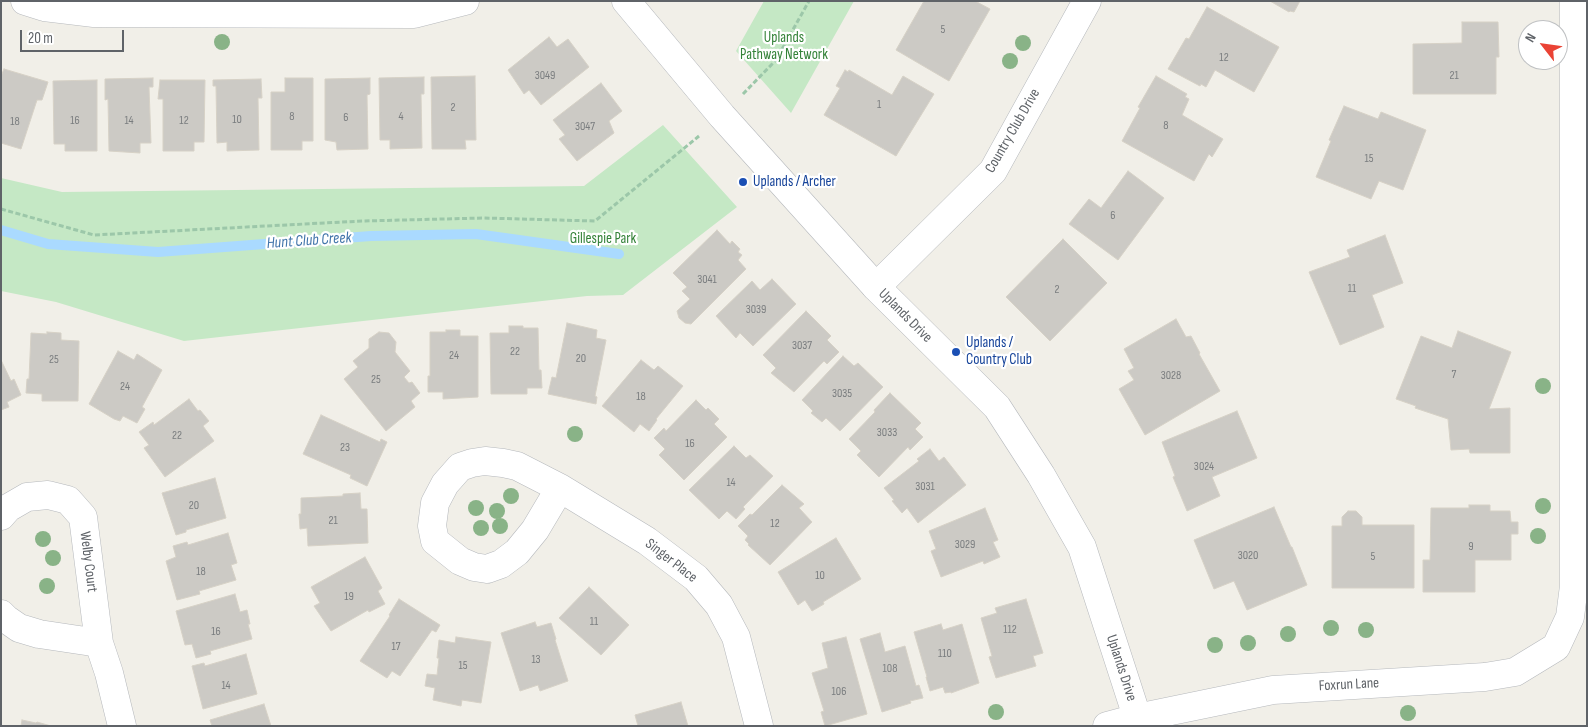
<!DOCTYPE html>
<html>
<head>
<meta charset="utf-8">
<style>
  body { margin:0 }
  #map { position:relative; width:1588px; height:727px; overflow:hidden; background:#f1efe8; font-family:"Sofia Sans Condensed",sans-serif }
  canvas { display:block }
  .frame { position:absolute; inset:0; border:2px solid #5f6368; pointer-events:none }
  .north { position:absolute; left:1518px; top:20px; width:50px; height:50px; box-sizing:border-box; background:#fff; border:1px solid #bfc1c3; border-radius:50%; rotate:300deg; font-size:14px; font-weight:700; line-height:20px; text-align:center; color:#5f6368 }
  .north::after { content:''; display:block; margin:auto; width:18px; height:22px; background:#ea4335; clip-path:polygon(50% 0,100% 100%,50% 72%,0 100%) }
  .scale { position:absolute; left:20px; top:30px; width:104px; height:22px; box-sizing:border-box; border:2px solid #5f6368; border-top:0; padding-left:6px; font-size:15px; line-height:18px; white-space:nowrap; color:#5f6368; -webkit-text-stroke:4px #fff; paint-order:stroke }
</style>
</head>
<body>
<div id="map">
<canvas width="1588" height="727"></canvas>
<div class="frame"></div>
<div class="north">N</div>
<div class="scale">20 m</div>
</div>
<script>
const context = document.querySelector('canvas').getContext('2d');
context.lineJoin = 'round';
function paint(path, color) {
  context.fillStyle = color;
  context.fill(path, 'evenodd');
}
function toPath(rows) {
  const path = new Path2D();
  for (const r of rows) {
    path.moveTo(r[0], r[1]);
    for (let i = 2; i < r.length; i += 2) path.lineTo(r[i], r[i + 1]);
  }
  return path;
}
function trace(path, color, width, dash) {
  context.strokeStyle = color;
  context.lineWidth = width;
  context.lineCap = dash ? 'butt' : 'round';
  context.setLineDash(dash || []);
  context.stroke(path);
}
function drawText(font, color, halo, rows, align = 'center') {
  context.font = font + ' "Sofia Sans Condensed",sans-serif';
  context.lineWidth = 4.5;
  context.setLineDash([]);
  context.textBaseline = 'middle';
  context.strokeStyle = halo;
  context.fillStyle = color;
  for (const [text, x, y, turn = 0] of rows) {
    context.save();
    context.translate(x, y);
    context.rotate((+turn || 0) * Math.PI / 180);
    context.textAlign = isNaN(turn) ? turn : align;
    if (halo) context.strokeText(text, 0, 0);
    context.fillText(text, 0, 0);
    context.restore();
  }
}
paint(toPath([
  [764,1,854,1,791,113,736,51],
  [663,125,737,207,623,295,587,296,184,341,56,302,1,291,1,178,62,192,584,186]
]), '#c5e8c5');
trace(toPath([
  [1,230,48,244,158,252,371,236,476,234,619,254]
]), '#aadaff', 10);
const building = toPath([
  [924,1,975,1,990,9,949,81,896,50,924,1],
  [1270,1,1300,1,1294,12,1290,11,1289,12,1270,1],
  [1207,7,1279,47,1254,92,1215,70,1206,87,1201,84,1200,86,1168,69,1186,38,1189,39,1207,7],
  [1462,22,1498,22,1499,57,1496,57,1496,94,1413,94,1413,44,1462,43,1462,22],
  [549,37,557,47,568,39,589,67,541,105,529,90,524,94,508,70,549,37],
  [4,69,48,82,42,100,37,100,21,149,1,143,1,76,4,69],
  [845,70,848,72,849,70,892,95,903,76,934,94,896,156,824,115,840,88,836,86,845,70],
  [475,76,476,140,465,140,466,149,432,149,431,77,475,76],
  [1156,76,1187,94,1185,97,1189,99,1182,115,1223,139,1212,157,1209,154,1194,181,1122,141,1140,108,1138,107,1156,76],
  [424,77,424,94,421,94,422,148,390,149,390,140,380,140,379,78,424,77],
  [153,78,153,87,149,87,151,143,140,143,140,153,109,151,108,99,105,100,105,79,153,78],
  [285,78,313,78,313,141,302,141,302,150,271,150,271,92,285,92,285,78],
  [370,78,370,94,367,95,368,149,337,150,336,142,325,140,325,79,370,78],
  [261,79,262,98,258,98,259,150,227,151,227,142,217,143,216,86,213,86,213,80,261,79],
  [97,80,97,151,65,151,65,144,54,144,53,81,97,80],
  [160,80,205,80,204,142,194,142,194,151,163,151,163,99,158,99,160,80],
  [601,83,622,111,609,121,614,133,577,161,559,139,565,135,553,120,601,83],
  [1344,106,1378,119,1381,112,1426,130,1403,190,1379,181,1371,199,1316,177,1331,141,1329,140,1344,106],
  [1128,171,1164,198,1118,260,1069,224,1089,199,1101,208,1128,171],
  [717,230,730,244,732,241,740,249,738,252,742,255,738,260,746,269,691,324,685,323,679,318,677,311,690,299,682,291,687,287,673,273,717,230],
  [1385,235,1403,283,1372,295,1384,327,1340,345,1309,272,1350,257,1347,250,1385,235],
  [1063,239,1107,283,1050,341,1006,297,1063,239],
  [772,279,796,304,753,346,740,333,736,338,716,316,752,281,760,290,772,279],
  [806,311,831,336,827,340,839,352,827,364,824,361,794,392,771,373,776,368,763,355,806,311],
  [1176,319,1186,337,1191,336,1200,353,1199,354,1220,391,1145,435,1119,389,1134,380,1128,371,1134,368,1124,349,1176,319],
  [567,323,597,330,596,338,606,340,595,396,597,397,596,404,548,394,552,377,556,378,567,323],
  [509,326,523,326,523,328,538,328,539,370,541,370,542,388,527,388,527,394,491,394,490,333,509,333,509,326],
  [446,330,460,330,460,336,478,336,478,397,443,399,443,392,428,392,428,376,430,376,430,332,446,332,446,330],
  [1458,331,1511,352,1489,409,1510,408,1510,453,1470,453,1469,449,1451,450,1448,419,1415,408,1416,406,1396,399,1421,336,1452,348,1458,331],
  [47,332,61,333,61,340,79,341,78,401,42,401,42,394,26,393,27,379,29,379,31,333,47,334,47,332],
  [379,332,389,333,396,342,395,352,410,371,404,377,409,383,412,382,420,393,411,401,415,407,386,431,344,379,358,367,353,361,369,348,369,339,379,332],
  [118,351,134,360,137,354,162,370,142,407,145,409,137,423,123,416,120,421,114,419,89,404,118,351],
  [843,356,854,366,858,363,883,387,840,431,826,418,822,422,811,413,813,411,802,400,843,356],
  [1,360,11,381,14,379,21,395,7,402,9,407,1,410,1,360],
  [641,360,654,370,658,366,683,386,656,419,657,420,649,431,640,424,634,432,602,406,641,360],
  [890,393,921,423,915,429,923,437,910,450,908,447,879,477,857,455,861,451,849,439,875,412,874,410,890,393],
  [189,399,198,411,200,410,209,421,203,426,214,441,165,477,144,448,149,445,139,432,153,422,154,425,189,399],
  [696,400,706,410,708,408,719,419,714,424,727,437,684,480,659,455,665,449,654,438,664,428,666,431,696,400],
  [1237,411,1257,458,1212,477,1220,496,1187,511,1173,477,1175,476,1162,442,1237,411],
  [321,415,380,442,381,439,387,442,367,486,350,478,351,475,303,454,321,415],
  [734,446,746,458,750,455,773,476,743,507,745,509,736,519,727,511,719,519,689,490,734,446],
  [930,449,939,461,944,457,966,485,918,523,907,508,902,513,892,501,894,500,884,488,919,461,917,459,930,449],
  [215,478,226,518,186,530,186,532,176,535,162,493,215,478],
  [782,485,804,504,799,508,812,522,770,565,748,545,749,544,745,540,748,536,738,526,750,514,752,515,782,485],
  [360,493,361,509,367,509,368,543,308,546,307,528,300,529,299,514,301,514,301,498,343,496,343,494,360,493],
  [1469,505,1490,505,1490,511,1510,511,1511,522,1518,522,1518,534,1511,534,1511,560,1475,560,1475,592,1423,592,1423,560,1430,560,1431,508,1469,508,1469,505],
  [1274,507,1291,547,1292,547,1307,585,1247,610,1234,581,1214,589,1194,540,1274,507],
  [985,508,998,540,993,542,1000,557,984,564,983,561,941,577,931,551,936,549,929,531,985,508],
  [1348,511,1356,511,1362,517,1362,525,1414,525,1414,588,1332,588,1332,526,1342,526,1342,517,1348,511],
  [228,533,237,563,231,565,236,580,199,591,200,594,177,600,166,561,176,557,173,546,187,542,188,545,228,533],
  [836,538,861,579,823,602,824,604,812,611,805,600,798,605,778,572,836,538],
  [365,557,382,588,378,591,385,604,369,612,368,610,331,631,314,606,320,603,311,587,365,557],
  [589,587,629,625,601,655,559,618,589,587],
  [235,594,240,612,247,610,250,624,248,624,252,639,210,651,211,654,196,658,192,644,185,645,176,611,235,594],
  [399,599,440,625,436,632,432,630,400,676,392,671,387,678,360,661,390,616,389,615,399,599],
  [1026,599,1043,653,1033,656,1036,666,996,678,989,657,992,656,981,618,997,613,995,608,1026,599],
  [535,622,537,627,551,623,556,639,555,640,568,681,540,691,538,685,520,691,501,633,535,622],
  [941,624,943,630,962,624,979,683,951,693,951,692,945,693,943,687,930,691,926,677,927,677,914,632,941,624],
  [880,633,885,652,905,646,916,686,919,685,923,698,910,701,911,703,882,712,860,639,880,633],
  [456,637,491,642,481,703,462,700,461,706,433,700,435,688,425,686,427,674,437,675,439,658,437,658,439,640,455,643,456,637],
  [846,637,867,714,825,726,821,712,824,711,812,673,828,668,822,643,846,637],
  [246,654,257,694,203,709,192,666,204,663,205,666,246,654],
  [681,702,688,726,638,726,635,715,681,702],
  [264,704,271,726,212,726,210,720,264,704],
  [22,720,36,723,37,722,51,726,21,726,22,720]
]);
paint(building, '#cccac5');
trace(building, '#d6d1c6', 1);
const minor = toPath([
  [25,1,44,7,94,13,414,14,465,1],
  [876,287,993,171,1087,1],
  [560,488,535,530,517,552,501,564,487,569,474,567,460,561,435,541,432,526,435,503,445,484,460,467,472,463,485,461,503,463,517,466,560,488,647,541,696,578,719,605,736,637,759,726],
  [1,516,8,508,27,497,48,495,68,500,83,517,99,643,109,673,122,726],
  [1,614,6,619,19,628,39,634,99,643],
  [1107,726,1137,718,1273,690,1485,677,1515,672,1556,647,1570,617,1574,586,1574,1]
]);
const tertiary = toPath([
  [626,1,722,116,876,287,997,407,1041,475,1082,547,1140,726]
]);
trace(minor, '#b5b8bc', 29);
trace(tertiary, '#b5b8bc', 29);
trace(toPath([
  [743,94,776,60,809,1],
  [1,209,94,235,362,221,484,218,595,221,699,136]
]), '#9cc7a9', 3, [5, 2.5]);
trace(minor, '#fff', 28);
trace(tertiary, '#fff', 28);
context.fillStyle = '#89b387';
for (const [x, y] of [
  [222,42],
  [1023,43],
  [1010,61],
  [1543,386],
  [575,434],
  [511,496],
  [1543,506],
  [476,508],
  [497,511],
  [500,526],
  [481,528],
  [1538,536],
  [43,539],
  [53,558],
  [47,586],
  [1331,628],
  [1366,630],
  [1288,634],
  [1248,643],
  [1215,645],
  [996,712],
  [1408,713]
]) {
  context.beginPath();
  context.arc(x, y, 8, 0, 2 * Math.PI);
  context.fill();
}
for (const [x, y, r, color] of [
  [743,182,5,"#1a4fb4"],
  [956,352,5,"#1a4fb4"]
]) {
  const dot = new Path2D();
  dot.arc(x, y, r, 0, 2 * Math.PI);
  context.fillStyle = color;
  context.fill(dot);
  trace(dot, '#fff', 2);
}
drawText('12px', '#7a7d7f', null, [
  ["5",943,30],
  ["12",1224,58],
  ["3049",545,76],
  ["21",1454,76],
  ["1",879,105],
  ["2",453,108],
  ["8",292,117],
  ["4",401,117],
  ["6",346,118],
  ["10",237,120],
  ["16",75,121],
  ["14",129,121],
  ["12",184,121],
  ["18",15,122],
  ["8",1166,126],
  ["3047",585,127],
  ["15",1369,159],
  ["6",1113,216],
  ["3041",707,280],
  ["11",1352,289],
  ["2",1057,290],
  ["3039",756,310],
  ["3037",802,346],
  ["22",515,352],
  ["24",454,356],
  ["20",581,359],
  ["25",54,360],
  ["7",1454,375],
  ["3028",1171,376],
  ["25",376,380],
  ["24",125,387],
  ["3035",842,394],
  ["18",641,397],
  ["3033",887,433],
  ["22",177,436],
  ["16",690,444],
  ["23",345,448],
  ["3024",1204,467],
  ["14",731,483],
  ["3031",925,487],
  ["20",194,506],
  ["21",333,521],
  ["12",775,524],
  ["3029",965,545],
  ["9",1471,547],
  ["3020",1248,556],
  ["5",1373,557],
  ["18",201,572],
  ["10",820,576],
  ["19",349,597],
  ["11",594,622],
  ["112",1010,630],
  ["16",216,632],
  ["17",396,647],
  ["110",945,654],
  ["13",536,660],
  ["15",463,666],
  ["108",890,669],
  ["14",226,686],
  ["106",839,692]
]);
drawText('15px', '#348238', '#fff', [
  ["Uplands",784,38],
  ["Pathway Network",784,55],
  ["Gillespie Park",603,239]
]);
drawText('15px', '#5f6368', '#fff', [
  ["Country Club Drive",1013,131,-60],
  ["Uplands Drive",905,316,45],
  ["Singer Place",671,561,38],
  ["Welby Court",88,562,83],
  ["Uplands Drive",1121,668,72],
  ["Foxrun Lane",1349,685,-3]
]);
drawText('15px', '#164399', '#fff', [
  ["Uplands / Archer",753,182],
  ["Uplands /",966,343],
  ["Country Club",966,360]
], 'left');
drawText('italic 16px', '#4174aa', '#fff', [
  ["Hunt Club Creek",309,241,-4]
]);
</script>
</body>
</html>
